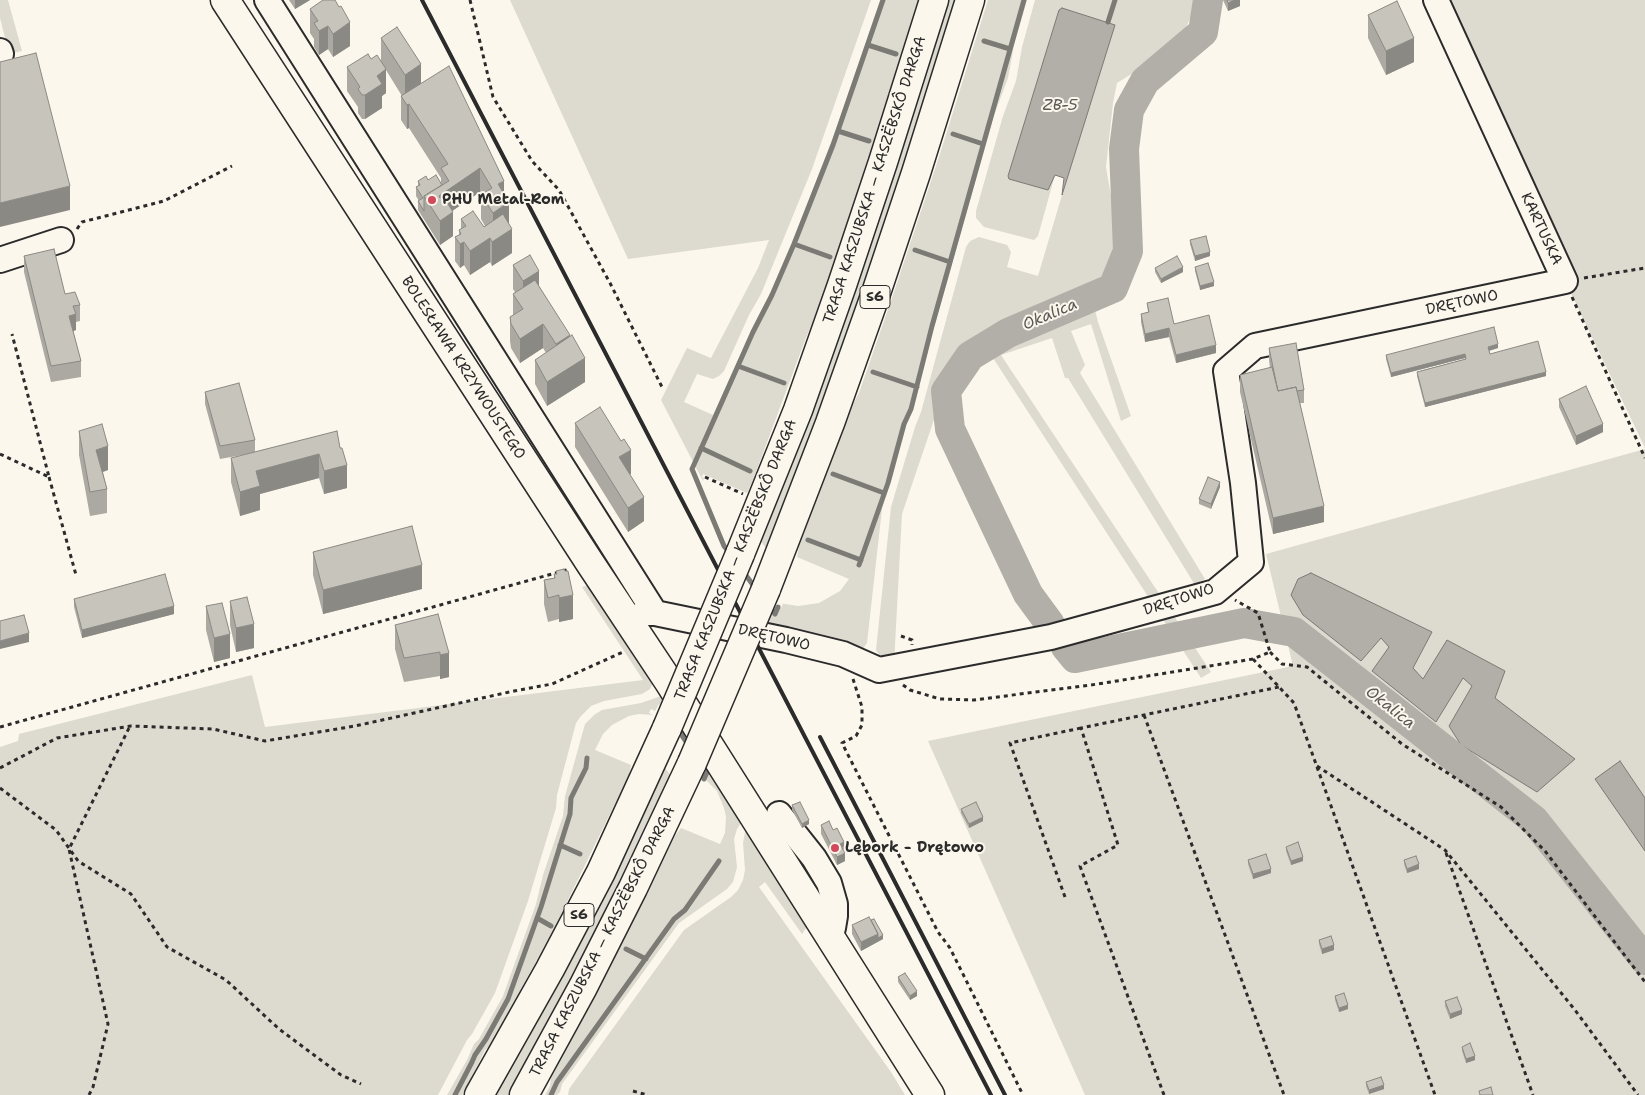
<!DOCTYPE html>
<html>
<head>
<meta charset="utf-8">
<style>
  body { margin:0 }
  canvas { display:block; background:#fbf7ec }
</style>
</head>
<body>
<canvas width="1645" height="1095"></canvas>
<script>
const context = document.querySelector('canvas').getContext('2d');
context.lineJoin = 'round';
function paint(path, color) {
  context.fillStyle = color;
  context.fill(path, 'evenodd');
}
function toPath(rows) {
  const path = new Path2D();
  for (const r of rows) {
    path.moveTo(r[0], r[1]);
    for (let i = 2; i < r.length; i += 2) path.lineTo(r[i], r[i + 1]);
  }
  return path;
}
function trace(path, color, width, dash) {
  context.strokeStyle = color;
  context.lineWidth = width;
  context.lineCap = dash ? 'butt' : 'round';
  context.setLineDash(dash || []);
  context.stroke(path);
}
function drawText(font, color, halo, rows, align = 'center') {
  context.font = font + ' "Shantell Sans",sans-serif';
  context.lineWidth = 4;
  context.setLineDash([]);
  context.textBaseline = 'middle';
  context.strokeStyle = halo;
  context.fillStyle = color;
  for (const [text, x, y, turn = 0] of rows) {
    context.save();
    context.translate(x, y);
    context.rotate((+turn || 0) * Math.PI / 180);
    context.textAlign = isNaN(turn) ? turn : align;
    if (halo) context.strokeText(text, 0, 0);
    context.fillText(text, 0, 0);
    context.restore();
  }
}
paint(toPath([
  [0,0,8,0,22,51,9,54,0,18],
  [510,0,871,0,812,169,761,294,749,315,724,371,719,376,713,379,697,374,684,402,713,415,758,317,770,295,794,239,838,124,880,0,919,0,837,254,812,324,807,335,753,480,747,493,703,474,702,477,704,478,703,481,661,400,687,348,711,358,758,268,769,240,628,259],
  [947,0,957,0,921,117,843,349,768,550,761,542,814,403],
  [988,0,1027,0,1014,45,1008,78,994,115,933,331,913,409,907,423,882,509,867,643,862,650,777,634,766,616,749,578,774,612,777,607,781,608,783,604,779,603,798,606,819,603,840,591,849,579,797,557,799,546,853,404,859,393,892,298,939,157],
  [1035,0,1193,0,1193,12,1178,45,1117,83,1113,103,1106,167,1116,226,1109,275,1091,294,1098,322,1131,416,1121,421,1091,324,1071,331,1085,365,1080,373,1205,579,1195,585,1068,378,1065,378,1052,338,1001,355,1211,672,1201,678,993,358,981,362,978,350,972,356,963,388,941,399,902,514,894,664,881,658,876,650,891,507,915,427,921,412,966,247,970,241,979,237,1007,245,1011,252,1007,267,1038,276,1062,195,1065,178,1055,175,1038,236,1034,240,984,227,976,218,976,211,1003,116,1016,81,1022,47],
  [1431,0,1645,0,1645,448],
  [1645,449,1645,1095,1085,1095,928,741,1293,666,1266,554],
  [589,585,653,678,653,683,650,689,642,694,604,701,591,706,581,716,576,723,557,795,556,808,528,901,495,993,472,1034,467,1040,438,1095,0,1095,0,747,18,741,19,734,252,675,265,727,643,680,582,587],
  [661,696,665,698,743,820,737,829,734,839,737,867,733,882,727,889,679,923,562,1084,560,1092,557,1095,545,1095,550,1086,551,1078,602,983,674,837,681,828,720,844,725,833,726,817,724,808,717,791,704,778,707,770,659,704,655,711,651,709,649,713,653,715,639,714,629,716,612,725,603,734,595,750,631,765,629,775,565,906,560,917,491,1045,485,1050,468,1085,462,1095,447,1095,467,1060,474,1044,479,1039,503,996,536,904,543,875,563,816,565,796,585,724,594,715,602,710,641,703],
  [665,768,672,777,607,913,510,1095,493,1095,624,854],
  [747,831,808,925,802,934,765,882,759,887,891,1072,905,1095,568,1095,569,1089,684,930,731,897,738,890,743,880,745,870,743,843,745,832]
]), '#dddad0');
const water = toPath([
  [1062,8,1115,25,1062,195,1064,178,1055,175,1048,190,1009,179,1008,176,1059,10,1062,8],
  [1311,573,1432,632,1413,668,1423,679,1447,640,1505,671,1495,698,1575,759,1537,792,1461,745,1449,726,1472,686,1463,678,1436,722,1372,671,1389,647,1381,638,1361,661,1303,615,1291,595,1298,579,1311,573],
  [1620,761,1645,798,1645,851,1595,779,1620,761]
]);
paint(water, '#b1afa7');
trace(water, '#7b7a75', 1);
trace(toPath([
  [1108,22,1115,0],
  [984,41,1010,49],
  [868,45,896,54],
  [838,131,869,141],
  [953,134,983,144],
  [794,244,830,257],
  [915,250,950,262],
  [738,366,784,383],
  [873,372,917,387],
  [701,448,750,471],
  [833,474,884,493],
  [808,540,861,560],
  [730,553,724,546,692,469,753,332,772,295,794,244,833,145,883,0],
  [859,565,888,483,904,424,911,409,932,326,1024,0],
  [742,570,756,589],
  [769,606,775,614,778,607],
  [677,728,689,746],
  [702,762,708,770,704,779],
  [560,845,580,854],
  [537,918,551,926],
  [626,949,646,959],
  [455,1095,472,1062,475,1055,486,1039,508,999,541,907,570,814,571,798,586,768,587,758],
  [551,1095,557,1082,674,919,685,910,719,861]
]), '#7b7a75', 5);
trace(toPath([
  [1050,624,1028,594,950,429,946,391,970,356,1008,333,1113,288,1128,251,1124,149,1129,110,1145,81,1203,32,1208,0],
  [1066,647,1075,658,1244,623,1294,632,1534,820,1645,960]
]), '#b1afa7', 30);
const minor = toPath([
  [267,0,655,613],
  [0,51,1,54],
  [0,260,61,240],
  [629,622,644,613,655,613,786,640,843,654,879,670,1051,637,1215,592,1251,562,1243,483,1226,371,1255,346,1565,281,1436,0],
  [779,814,814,858,829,883,835,904,835,916,833,928,827,932]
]);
const major = toPath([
  [225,0,590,563,669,682,930,1095]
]);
const highway = toPath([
  [740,554,798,410,842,285,883,162,934,0],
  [766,589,830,423,875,296,916,173,970,0],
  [479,1095,550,969,601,872,667,728],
  [524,1095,583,987,633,888,692,763]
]);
trace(minor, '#2b2b2b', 28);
trace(major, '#2b2b2b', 31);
trace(highway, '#2b2b2b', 31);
trace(toPath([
  [470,0,493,97,532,161,559,190,610,283,663,389],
  [77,229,82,222,164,201,232,166],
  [1584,278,1645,268],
  [1572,297,1645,458],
  [0,454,49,477,12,334],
  [49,477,76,575],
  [705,477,743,494],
  [901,636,912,640,912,645],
  [1270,652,1282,664,1307,667,1402,744,1501,807,1545,851,1645,982],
  [1253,659,1294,703,1435,1095],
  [853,679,862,707,862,725,856,736,842,743,938,932,950,948,1023,1095],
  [903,685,910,690,940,699,974,700,1098,684,1253,659,1270,652,1258,613,1235,600],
  [1144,715,1284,1095],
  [0,727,570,569],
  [1317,766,1445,850,1575,1010,1638,1095],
  [0,768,57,738,131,726,213,729,265,741,355,726,514,691,552,684,623,652],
  [0,788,56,830,78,861,131,894,167,947,226,980,279,1029,341,1075,361,1084],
  [1446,853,1533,1095],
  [1065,897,1010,743,1081,728],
  [633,1091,647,1095],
  [89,1095,93,1087,108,1024,69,849,130,726],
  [1164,1095,1080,866,1118,845,1081,728,1279,687]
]), '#2b2b2b', 3, [4, 4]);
trace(minor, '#fbf7ec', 24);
trace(major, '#fbf7ec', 28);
trace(highway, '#fbf7ec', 28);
trace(toPath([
  [422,0,991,1095],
  [820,737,1005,1095]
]), '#2b2b2b', 4);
const highwayBridge = toPath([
  [667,728,740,554],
  [692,763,766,589]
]);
trace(highwayBridge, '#2b2b2b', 31, []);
trace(highwayBridge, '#fbf7ec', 28);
paint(toPath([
  [289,0,310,0,295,9],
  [1223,0,1240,0,1240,6,1228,11],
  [310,9,350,46,333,57,328,49,319,55,314,47,314,39,310,33],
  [1368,15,1414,62,1386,75,1368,38],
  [381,38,421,83,504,194,509,224,512,253,492,266,490,262,470,275,464,265,460,268,455,261,455,237,459,235,459,230,461,229,461,219,484,227,485,226,481,219,481,195,482,195,480,192,452,211,453,236,440,245,418,210,418,201,419,201,416,196,416,187,418,186,418,181,428,180,441,184,441,178,409,128,407,129,401,120,401,96,402,96,386,70,386,93,382,96,382,108,365,119,362,119,358,113,358,107,347,91,347,67,371,59,381,60],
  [1190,240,1210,256,1195,261,1190,244],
  [24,256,65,294,80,305,80,321,76,322,76,330,73,331,81,361,81,377,51,382,24,272],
  [513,265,539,286,570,337,585,382,547,406,535,384,535,360,546,353,543,348,520,363,511,348,510,341,510,317,513,315,513,294,515,292,513,289],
  [1195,267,1214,286,1200,290,1195,271],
  [1155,268,1183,272,1161,283,1155,272],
  [1147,303,1174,324,1216,353,1176,363,1169,337,1145,342,1141,322,1141,314,1148,312],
  [1269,348,1304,390,1304,403,1300,403,1324,522,1273,534,1240,392,1240,375,1270,368,1269,360],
  [1498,348,1489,351,1490,354,1546,376,1425,407,1417,376,1417,372,1465,359,1465,358,1391,377,1386,359,1386,355],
  [205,392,255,440,255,452,337,431,347,488,324,494,319,478,260,494,260,510,240,516,231,482,231,458,253,453,220,459,205,404],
  [1559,399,1603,432,1576,445,1559,407],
  [575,423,631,474,629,474,644,521,628,532,575,447],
  [79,431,108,470,103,472,107,489,107,513,90,516,79,455],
  [1220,487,1211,509,1199,504,1199,499],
  [313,552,422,589,323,614,313,575],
  [556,571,573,619,559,622,559,619,548,622,544,604,544,580,554,578,554,574,556,574],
  [74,599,174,614,82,638,74,607],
  [230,601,254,648,236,652,230,625],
  [206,606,230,658,214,662,206,630],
  [438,614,449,677,440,679,440,676,404,682,395,649,395,625],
  [792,805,809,824,802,828,792,810],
  [961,809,983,821,969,828,961,813],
  [821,825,845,861,837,865,821,834],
  [1286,847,1303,861,1291,865,1286,851],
  [1248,860,1271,873,1253,879,1248,864],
  [1404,860,1419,869,1407,873,1404,864],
  [852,925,883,939,861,951,852,934],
  [1319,940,1334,950,1322,954,1319,944],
  [898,977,917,996,910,1000,898,982],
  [1335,996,1348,1009,1339,1012,1335,1000],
  [1445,1001,1462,1014,1450,1019,1445,1006],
  [1462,1047,1475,1060,1466,1063,1462,1051],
  [1366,1082,1384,1089,1369,1094,1366,1086]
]), '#aba9a2');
paint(toPath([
  [295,0,310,0,295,9],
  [1235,0,1240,0,1240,6,1228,11,1228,3],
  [350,22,350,46,333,57,333,34],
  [328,26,328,49,319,55,319,31],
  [1414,38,1414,62,1386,75,1386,51],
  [421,64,421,88,405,99,405,75],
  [386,69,386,93,382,96,382,108,365,119,365,95,377,76],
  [409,104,409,128,407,129,407,105],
  [480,168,480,192,439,220,439,196],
  [504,181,504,204,498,184],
  [70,186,70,210,0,227,0,203],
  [509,202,509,226,493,237,493,213],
  [453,212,453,236,440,245,440,221],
  [512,229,512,253,492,266,492,242],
  [490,238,490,262,470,275,470,251],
  [464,242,464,265,460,268,460,244],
  [1210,252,1210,256,1195,261,1195,256],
  [1183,267,1183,272,1161,283,1161,279],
  [539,271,539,295,523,305,523,281],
  [1214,282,1214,286,1200,290,1200,286],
  [76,314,76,330,69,333,69,316],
  [543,324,543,348,520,363,520,339],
  [1169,328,1169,337,1145,342,1145,334],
  [570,335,570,359,556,367,556,344],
  [1498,344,1498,348,1488,351,1488,347],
  [1216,345,1216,353,1176,363,1176,355],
  [1465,354,1465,358,1391,377,1391,373],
  [585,358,585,382,547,406,547,382],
  [1546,372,1546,376,1425,407,1425,403],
  [1603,424,1603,432,1576,445,1576,436],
  [108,446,108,470,96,474,96,450],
  [631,450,631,474,619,481,619,457],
  [319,454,319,478,260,494,260,510,240,516,240,492,256,471],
  [347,465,347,488,324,494,324,471],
  [1220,482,1220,487,1211,509,1211,504],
  [644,497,644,521,628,532,628,508],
  [1324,506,1324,522,1273,534,1273,518],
  [422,565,422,589,323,614,323,590],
  [573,595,573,619,559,622,559,598],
  [174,606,174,614,82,638,82,630],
  [254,624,254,648,236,652,236,628],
  [29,633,29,642,0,649,0,641],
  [230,634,230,658,214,662,214,638],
  [449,653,449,677,440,679,440,655],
  [983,817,983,821,969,828,969,824],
  [809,820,809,824,802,828,802,824],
  [844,842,844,850,840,844],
  [845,853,845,861,837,865,837,857],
  [1303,857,1303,861,1291,865,1291,861],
  [1419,864,1419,869,1407,873,1407,869],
  [1271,869,1271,873,1253,879,1253,874],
  [878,934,883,935,883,939,861,951,861,942],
  [1334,945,1334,950,1322,954,1322,949],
  [917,991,917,996,910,1000,910,996],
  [1348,1005,1348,1009,1339,1012,1339,1008],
  [1462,1010,1462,1014,1450,1019,1450,1014],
  [1475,1056,1475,1060,1466,1063,1466,1059],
  [1384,1085,1384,1089,1369,1094,1369,1090]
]), '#8b8984');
const building = toPath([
  [323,0,335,0,339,7,341,6,350,22,333,34,328,26,319,31,314,23,318,21,310,9,323,0],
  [1227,0,1235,0,1228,3,1227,0],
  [1397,1,1414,38,1386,51,1368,15,1397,1],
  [397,27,421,64,405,75,381,38,397,27],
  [36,53,70,186,0,203,0,62,36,53],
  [368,54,371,59,377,55,386,69,377,76,382,84,365,95,362,95,358,89,360,87,347,67,368,54],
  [449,66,504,181,498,184,509,202,493,213,481,195,492,188,480,168,439,196,440,198,443,196,453,212,440,221,424,196,449,181,441,168,448,164,409,104,407,105,401,96,449,66],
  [436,175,442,185,424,196,424,211,418,201,423,198,416,187,420,185,418,181,426,176,428,180,436,175],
  [473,211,484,227,503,214,512,229,492,242,490,238,470,251,464,242,460,244,455,237,461,234,459,230,466,226,461,219,473,211],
  [1206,236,1210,252,1195,256,1190,240,1206,236],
  [54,249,65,294,75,292,80,305,73,306,76,314,69,316,81,361,51,366,24,256,54,249],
  [530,255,539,271,523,281,513,265,530,255],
  [1177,256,1183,267,1161,279,1155,268,1177,256],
  [1208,263,1214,282,1200,286,1195,267,1208,263],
  [535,280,570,335,556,344,543,324,520,339,511,324,510,317,523,309,513,294,535,280],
  [1168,298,1174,324,1209,315,1216,345,1176,355,1169,328,1145,334,1141,314,1149,312,1147,303,1168,298],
  [1494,327,1498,344,1488,347,1490,354,1538,341,1546,372,1425,403,1417,372,1466,359,1465,354,1391,373,1386,355,1494,327],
  [572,335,585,358,547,382,535,360,572,335],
  [1296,343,1304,390,1297,391,1296,387,1278,391,1269,348,1296,343],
  [1272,367,1278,391,1296,387,1324,506,1273,518,1240,375,1272,367],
  [239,383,255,440,220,446,205,392,239,383],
  [1586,386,1603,424,1576,436,1559,399,1586,386],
  [600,407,621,441,624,439,631,450,619,457,644,497,628,508,575,423,600,407],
  [102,424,108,446,96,450,107,489,90,492,79,431,102,424],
  [337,431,340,448,342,448,347,465,324,471,319,454,256,471,260,486,240,492,231,458,337,431],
  [1208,477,1220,482,1211,504,1199,499,1208,477],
  [412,526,422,565,323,590,313,552,412,526],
  [564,569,565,571,568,571,573,595,559,598,559,595,548,598,544,580,555,578,554,574,557,574,556,571,564,569],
  [165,574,174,606,82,630,74,599,165,574],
  [247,597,254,624,236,628,230,601,247,597],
  [222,603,230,634,214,638,206,606,222,603],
  [438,614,449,653,440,655,440,652,404,658,395,625,438,614],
  [24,615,29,633,0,641,0,621,24,615],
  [800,802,809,820,802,824,792,805,800,802],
  [976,802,983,817,969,824,961,809,976,802],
  [829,821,833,830,837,828,844,842,840,844,845,853,837,857,821,825,829,821],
  [1298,842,1303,857,1291,861,1286,847,1298,842],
  [1266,854,1271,869,1253,874,1248,860,1266,854],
  [1416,856,1419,864,1407,869,1404,860,1416,856],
  [869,917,878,934,861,942,852,925,869,917],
  [874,919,883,935,878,938,878,934,871,920,874,919],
  [1331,936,1334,945,1322,949,1319,940,1331,936],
  [905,973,917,991,910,996,898,977,905,973],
  [1344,993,1348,1005,1339,1008,1335,996,1344,993],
  [1457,997,1462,1010,1450,1014,1445,1001,1457,997],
  [1470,1043,1475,1056,1466,1059,1462,1047,1470,1043],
  [1381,1077,1384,1085,1369,1090,1366,1082,1381,1077],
  [1491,1087,1493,1095,1480,1095,1479,1091,1491,1087]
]);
paint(building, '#c7c4bc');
trace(building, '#8b8984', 1);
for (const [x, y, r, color] of [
  [432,200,5,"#d1495b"],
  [835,848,5,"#d1495b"]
]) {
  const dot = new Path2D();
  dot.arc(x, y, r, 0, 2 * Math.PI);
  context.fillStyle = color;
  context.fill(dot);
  trace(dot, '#fbf7ec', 2);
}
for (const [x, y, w] of [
  [875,297,30],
  [579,915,30]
]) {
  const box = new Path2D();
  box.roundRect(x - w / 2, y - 11.5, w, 23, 4);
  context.fillStyle = '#fbf7ec';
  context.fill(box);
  trace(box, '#2b2b2b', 1);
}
drawText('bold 14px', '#2b2b2b', null, [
  ["S6",875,297],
  ["S6",579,915]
]);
drawText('15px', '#2b2b2b', '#fbf7ec', [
  ["TRASA KASZUBSKA – KASZËBSKÔ DARGA",875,180,-72],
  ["KARTUSKA",1541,229,65],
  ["DRĘTOWO",1462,303,-12],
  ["BOLESŁAWA KRZYWOUSTEGO",463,368,57],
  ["TRASA KASZUBSKA – KASZËBSKÔ DARGA",736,560,-68],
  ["DRĘTOWO",1179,600,-18],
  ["DRĘTOWO",774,638,13],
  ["TRASA KASZUBSKA – KASZËBSKÔ DARGA",603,942,-63]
]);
drawText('bold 15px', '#2b2b2b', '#fbf7ec', [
  ["PHU Metal-Rom",442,200],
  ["Lębork - Drętowo",845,848]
], 'left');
drawText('italic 16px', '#5a5956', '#fbf7ec', [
  ["ZB-5",1060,106],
  ["Okalica",1050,315,-23],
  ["Okalica",1390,708,38]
]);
</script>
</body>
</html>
